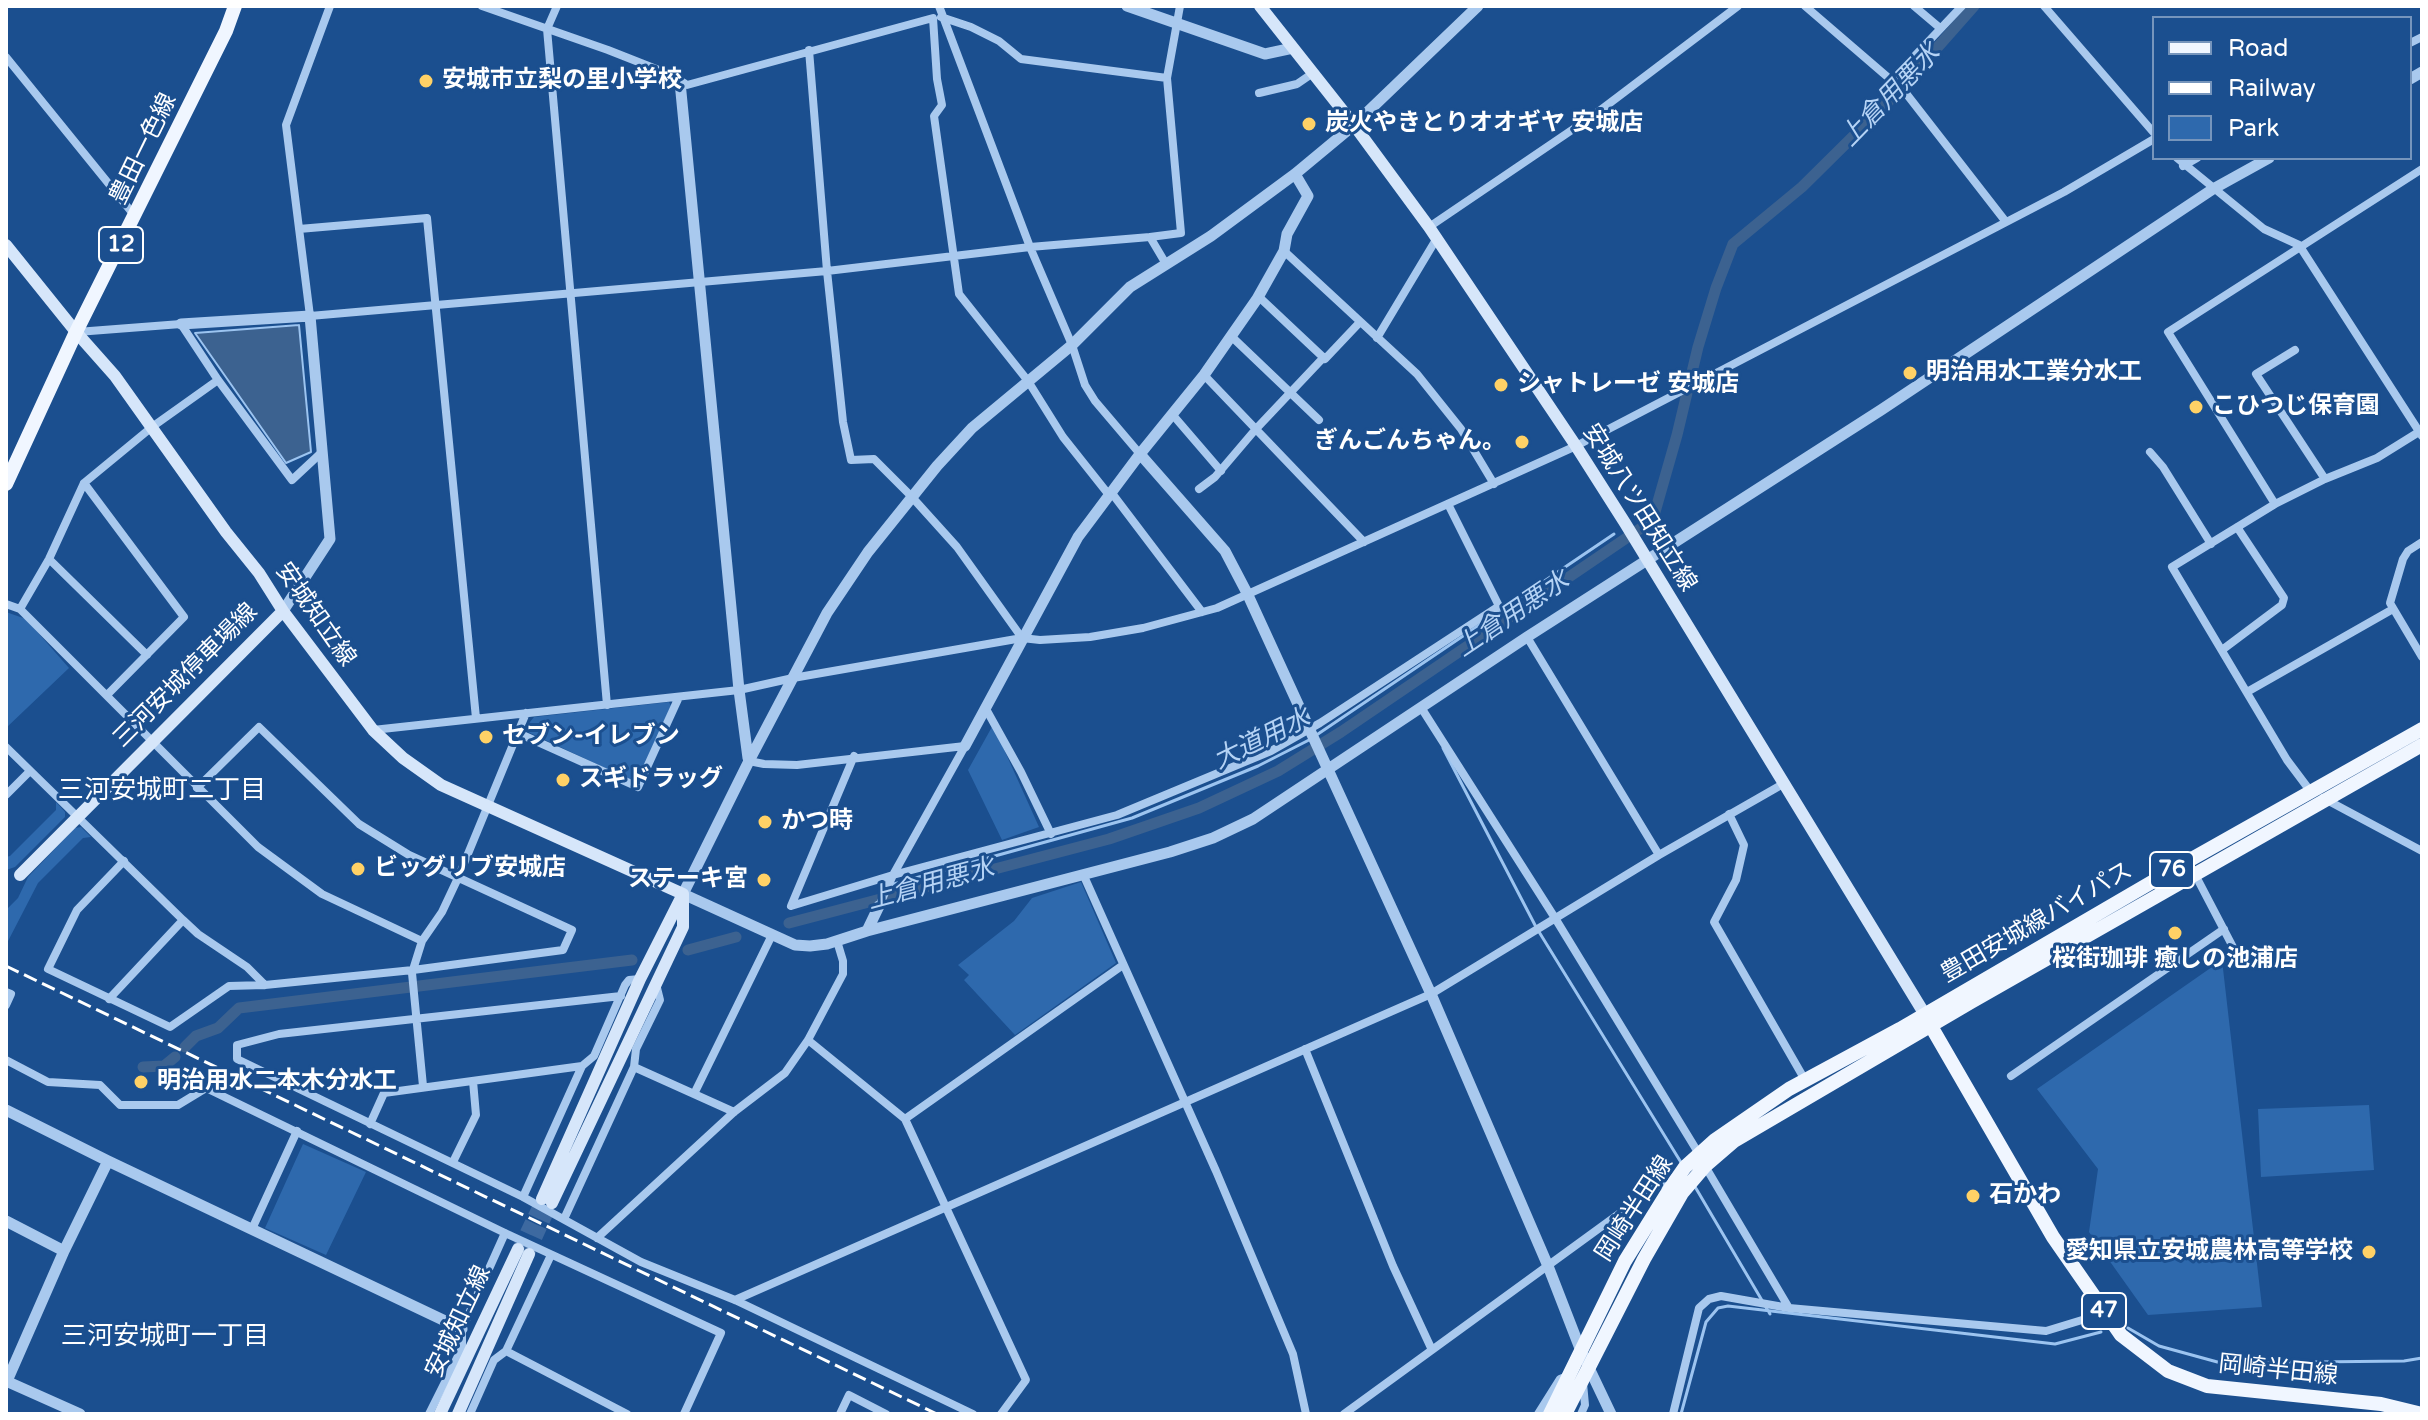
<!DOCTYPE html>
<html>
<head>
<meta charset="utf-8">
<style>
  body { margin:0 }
  #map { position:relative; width:2428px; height:1420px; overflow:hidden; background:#1b4f8f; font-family:"Varela Round",sans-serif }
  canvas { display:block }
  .frame { position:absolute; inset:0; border:8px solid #fff; pointer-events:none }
  .legend { position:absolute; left:2152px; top:16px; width:260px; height:144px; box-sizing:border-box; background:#1b4f8f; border:2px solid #7695bc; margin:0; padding:10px 14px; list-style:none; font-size:24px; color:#fff }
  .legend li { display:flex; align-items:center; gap:16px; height:40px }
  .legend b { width:40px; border:2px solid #7695bc }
</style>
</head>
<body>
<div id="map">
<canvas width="2428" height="1420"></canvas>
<div class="frame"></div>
<ul class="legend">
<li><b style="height:10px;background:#f0f6ff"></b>Road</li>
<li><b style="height:10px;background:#fff"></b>Railway</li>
<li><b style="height:22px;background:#2e69ad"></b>Park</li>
</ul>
</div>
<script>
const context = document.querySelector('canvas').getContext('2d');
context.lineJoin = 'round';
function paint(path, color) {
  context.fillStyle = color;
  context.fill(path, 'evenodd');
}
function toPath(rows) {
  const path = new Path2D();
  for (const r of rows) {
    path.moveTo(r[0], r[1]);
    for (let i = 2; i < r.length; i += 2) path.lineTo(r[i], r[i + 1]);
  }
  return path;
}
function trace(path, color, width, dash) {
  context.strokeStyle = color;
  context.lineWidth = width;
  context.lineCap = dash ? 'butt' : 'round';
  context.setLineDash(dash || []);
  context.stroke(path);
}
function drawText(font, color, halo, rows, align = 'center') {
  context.font = font + ' "Varela Round","Noto Sans JP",sans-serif';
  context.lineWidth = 6;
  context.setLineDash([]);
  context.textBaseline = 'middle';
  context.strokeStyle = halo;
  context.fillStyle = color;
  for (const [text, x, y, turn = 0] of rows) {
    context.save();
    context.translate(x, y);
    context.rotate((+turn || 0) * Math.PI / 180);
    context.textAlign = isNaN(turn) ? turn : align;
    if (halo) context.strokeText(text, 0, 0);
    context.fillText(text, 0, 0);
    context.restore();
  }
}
paint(toPath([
  [6,612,26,619,69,668,6,728],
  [669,702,671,706,639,778,631,780,528,732,526,727,534,717],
  [993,725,1039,827,1002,840,968,770],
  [56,802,65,812,65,817,15,867,6,870,6,857,10,856,56,810],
  [81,827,91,837,83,838,38,883,6,945,6,910,18,898,28,877,75,828],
  [1081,882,1116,963,1015,1035,964,980,969,975,958,965,1014,921,1032,898],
  [2222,960,2262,1307,2148,1315,2089,1232,2098,1169,2037,1089],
  [2369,1105,2374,1170,2261,1177,2258,1109],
  [303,1144,366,1172,326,1255,265,1228]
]), '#2e69ad');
const water = toPath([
  [299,325,311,452,286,463,195,333,299,325]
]);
paint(water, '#3c6290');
trace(water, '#9cc4f0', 2);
trace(toPath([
  [1315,736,1614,534],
  [1443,748,1536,927,1682,1164],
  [883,887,1132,818,1258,766,1309,740],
  [1694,1185,1770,1314],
  [2128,1328,2159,1346,2221,1363,2404,1361,2422,1358],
  [1681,1414,1706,1322,1718,1308,1728,1306,2055,1344,2101,1332]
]), '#9cc4f0', 3);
trace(toPath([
  [789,923,1109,839,1199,808,1278,771,1341,732,1647,524,1653,519,1677,435,1698,347,1716,288,1733,244,1802,187,1898,92,1974,6],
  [688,950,736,937],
  [185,1047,196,1036,218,1028,239,1008,632,960],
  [143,1067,164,1066,175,1057]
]), '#3c6290', 11);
trace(toPath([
  [518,1249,542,1199],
  [529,1254,552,1203]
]), '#3d69a0', 12, [12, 6]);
trace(toPath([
  [330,6,286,125,310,316,827,271,1030,247,1150,237,1166,264],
  [482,6,608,50,674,76,687,85,933,18,937,79,942,105,934,116,959,294,1028,381,1063,437,1109,495],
  [557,6,547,29,607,705],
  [939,6,1030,247,1072,345,1085,385,1095,401,1140,454],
  [1805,6,1905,92,2006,222],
  [1914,6,1940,28],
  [2044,6,2154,133],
  [941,17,971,27,999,41,1021,59,1167,78],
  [2410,43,2422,37],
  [809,50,827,271,843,422,851,460,874,459,911,496,957,547,1022,638],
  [6,57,134,215],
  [1891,81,1962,6],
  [1259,93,1297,84,1313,73],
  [2177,158,2264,229,2299,245,2422,436],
  [2183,166,2197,158],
  [1429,227,1594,115,1738,6],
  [299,229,427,218,476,718],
  [1150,237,1181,233,1167,78,1180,6],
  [1284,251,1417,374,1461,429,1494,484],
  [1258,296,1325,359,1360,322],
  [77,332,181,324,218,380,292,480,322,452],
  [1231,336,1319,420],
  [1377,338,1437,238],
  [2295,350,2256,374,2325,479],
  [1204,375,1364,542],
  [1172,414,1221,471],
  [2150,452,2163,467,2211,544],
  [84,483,184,617,107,695],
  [1199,489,1215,477,1255,430,1324,357],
  [1111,492,1202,612],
  [2275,504,2168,332,2422,169],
  [2422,542,2408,551,2403,559,2390,603,2422,657],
  [49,559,147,655],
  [6,604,20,609,258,847,322,894,422,941],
  [20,609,49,559,84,483,152,427,218,380],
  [1527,637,1659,855],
  [2222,650,2282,605,2284,598,2237,527],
  [2247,692,2393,609],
  [986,709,1021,772,1051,834],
  [1422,709,1555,918,1699,1154],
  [373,730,739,690,793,678,1022,638,1040,640,1090,637,1143,628,1217,608,1576,446,2064,192,2154,139],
  [518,733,638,787,679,697],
  [6,747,183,920,198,934,247,967,265,985],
  [854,756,791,906,893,875,1117,815,1271,751,1320,723,1499,606,1448,504],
  [749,761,764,764,797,765,965,746],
  [2311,792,2287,760,2172,567,2275,504,2325,479,2377,458,2422,430],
  [6,795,30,771],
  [2323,798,2422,851],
  [1729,814,1744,845,1736,880,1714,922,1805,1080],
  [124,861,77,910,48,969,170,1027,229,986,265,985,413,970,563,950,572,930,409,855,359,824,259,727,197,788],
  [2188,861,2234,949],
  [1083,874,1216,1171,1293,1354,1306,1414],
  [879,906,893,875,965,746],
  [6,992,11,994,6,1005],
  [621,996,279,1034,237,1045,237,1059,523,1197,641,1262,735,1300,973,1414],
  [109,999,183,920],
  [808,1040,905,1119,1026,1380,1001,1414],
  [1305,1049,1393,1266,1432,1350],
  [6,1060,48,1082,100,1085,120,1105,178,1105,206,1088,505,1233,721,1333,684,1414],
  [634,1067,734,1112],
  [2011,1076,2224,929],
  [423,1086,412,973,422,941,442,912,458,878,526,713],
  [694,1094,772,935],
  [905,1119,1123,965],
  [370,1124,384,1093,582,1066],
  [453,1162,476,1115,473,1081],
  [1705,1166,1789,1308],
  [523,1197,582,1066,594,1056,625,985,629,980,640,979],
  [564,1219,634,1067,636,1049,660,1000,656,984],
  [252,1229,297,1131],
  [597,1238,734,1112,785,1073,808,1040,843,974,843,961,837,941],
  [735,1300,1431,994,1659,855,1783,784],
  [506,1351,627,1414],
  [429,1414,462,1348,462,1329,505,1233],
  [470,1414,494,1360,506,1351,551,1255],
  [840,1414,849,1395,886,1414],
  [1344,1414,1660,1184,1671,1187],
  [1538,1414,1560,1379,1565,1377],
  [1581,1414,1585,1405,1583,1383],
  [1673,1414,1699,1308,1709,1299,1721,1296,1789,1308,2046,1331,2105,1313]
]), '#a9c9ee', 8);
trace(toPath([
  [1127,6,1265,54,1293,48],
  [1478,6,1354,125,1295,174,1211,236,1130,287,1072,345,972,428,937,466,868,552,827,613,749,761,683,894,795,945,810,946,827,944,867,931,1170,852,1213,838,1253,819,1527,637,1881,410,2213,189,2269,158],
  [2410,79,2422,72],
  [680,82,739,690,748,758],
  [181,324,310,316,330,539,283,611],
  [1140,454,1225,551,1247,593,1431,994,1548,1266,1581,1351,1611,1414],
  [965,746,1078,537,1140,454,1204,375,1257,299,1284,251,1287,234,1308,196,1295,174],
  [867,931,879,906],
  [6,1110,108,1161,462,1329],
  [6,1221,64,1251],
  [6,1381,80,1414],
  [7,1381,64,1251,108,1161]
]), '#a9c9ee', 11);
trace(toPath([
  [1260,6,1354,125,1429,227,1576,446,1625,523,1924,1013],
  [6,245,76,332,115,376,226,532,259,573,283,611,373,730,403,758,441,785,683,894],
  [20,875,283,611],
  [542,1199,640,979,682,896],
  [552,1203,683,927,683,894],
  [440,1414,518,1249],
  [458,1414,529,1254]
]), '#d6e6fa', 12);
trace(toPath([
  [6,484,76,332,226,31,235,6],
  [1928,1021,2053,1237,2121,1335,2168,1371,2207,1386,2381,1404,2422,1414],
  [1550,1414,1625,1261,1671,1187,1685,1167,1715,1140,1789,1089,1900,1029,2188,861,2422,729],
  [1565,1414,1644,1259,1682,1193,1705,1166,1734,1141,1971,1002,2422,745]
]), '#f0f6ff', 14);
trace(toPath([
  [6,966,937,1414]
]), '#fff', 3, [14, 6]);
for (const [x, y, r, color] of [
  [426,81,8,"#ffd166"],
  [1309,124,8,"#ffd166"],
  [1910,373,8,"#ffd166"],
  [1501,385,8,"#ffd166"],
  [2196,407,8,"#ffd166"],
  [1522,442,8,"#ffd166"],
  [486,737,8,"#ffd166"],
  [563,780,8,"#ffd166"],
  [765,822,8,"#ffd166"],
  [358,869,8,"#ffd166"],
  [764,880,8,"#ffd166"],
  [2175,933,8,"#ffd166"],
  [141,1082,8,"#ffd166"],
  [1973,1196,8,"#ffd166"],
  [2369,1252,8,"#ffd166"]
]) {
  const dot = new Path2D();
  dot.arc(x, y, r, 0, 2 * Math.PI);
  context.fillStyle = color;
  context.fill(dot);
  trace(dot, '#1b4f8f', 3);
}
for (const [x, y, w] of [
  [121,245,44],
  [2172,870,44],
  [2104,1311,44]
]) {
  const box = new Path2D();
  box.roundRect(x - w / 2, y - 18, w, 36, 6);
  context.fillStyle = '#1b4f8f';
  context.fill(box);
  trace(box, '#fff', 2);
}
drawText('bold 22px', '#fff', null, [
  ["12",121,245],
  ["76",2172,870],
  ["47",2104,1311]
]);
drawText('bold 24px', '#fff', '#1b4f8f', [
  ["安城市立梨の里小学校",442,81],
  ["炭火やきとりオオギヤ 安城店",1325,124],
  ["明治用水工業分水工",1926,373],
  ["シャトレーゼ 安城店",1517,385],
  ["こひつじ保育園",2212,407],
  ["ぎんごんちゃん。",1506,442,"right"],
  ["セブン-イレブン",502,737],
  ["スギドラッグ",579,780],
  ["かつ時",781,822],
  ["ビッグリブ安城店",374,869],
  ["ステーキ宮",748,880,"right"],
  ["桜街珈琲 癒しの池浦店",2175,960,"center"],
  ["明治用水二本木分水工",157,1082],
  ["石かわ",1989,1196],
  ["愛知県立安城農林高等学校",2353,1252,"right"]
], 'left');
drawText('24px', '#fff', '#1b4f8f', [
  ["豊田一色線",144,149,-64],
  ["安城八ツ田知立線",1639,508,58],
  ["安城知立線",315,615,55],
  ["三河安城停車場線",186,676,-45],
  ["豊田安城線バイパス",2037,923,-30],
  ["岡崎半田線",1635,1209,-57],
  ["安城知立線",459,1322,-65],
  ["岡崎半田線",2278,1371,6]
]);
drawText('italic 26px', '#b5d3f5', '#1b4f8f', [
  ["上倉用悪水",1891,96,-46],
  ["上倉用悪水",1513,615,-34],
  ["大道用水",1262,740,-26],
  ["上倉用悪水",931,885,-15]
]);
drawText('26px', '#fff', '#1b4f8f', [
  ["三河安城町二丁目",162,791],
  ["三河安城町一丁目",165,1337]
]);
</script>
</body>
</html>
